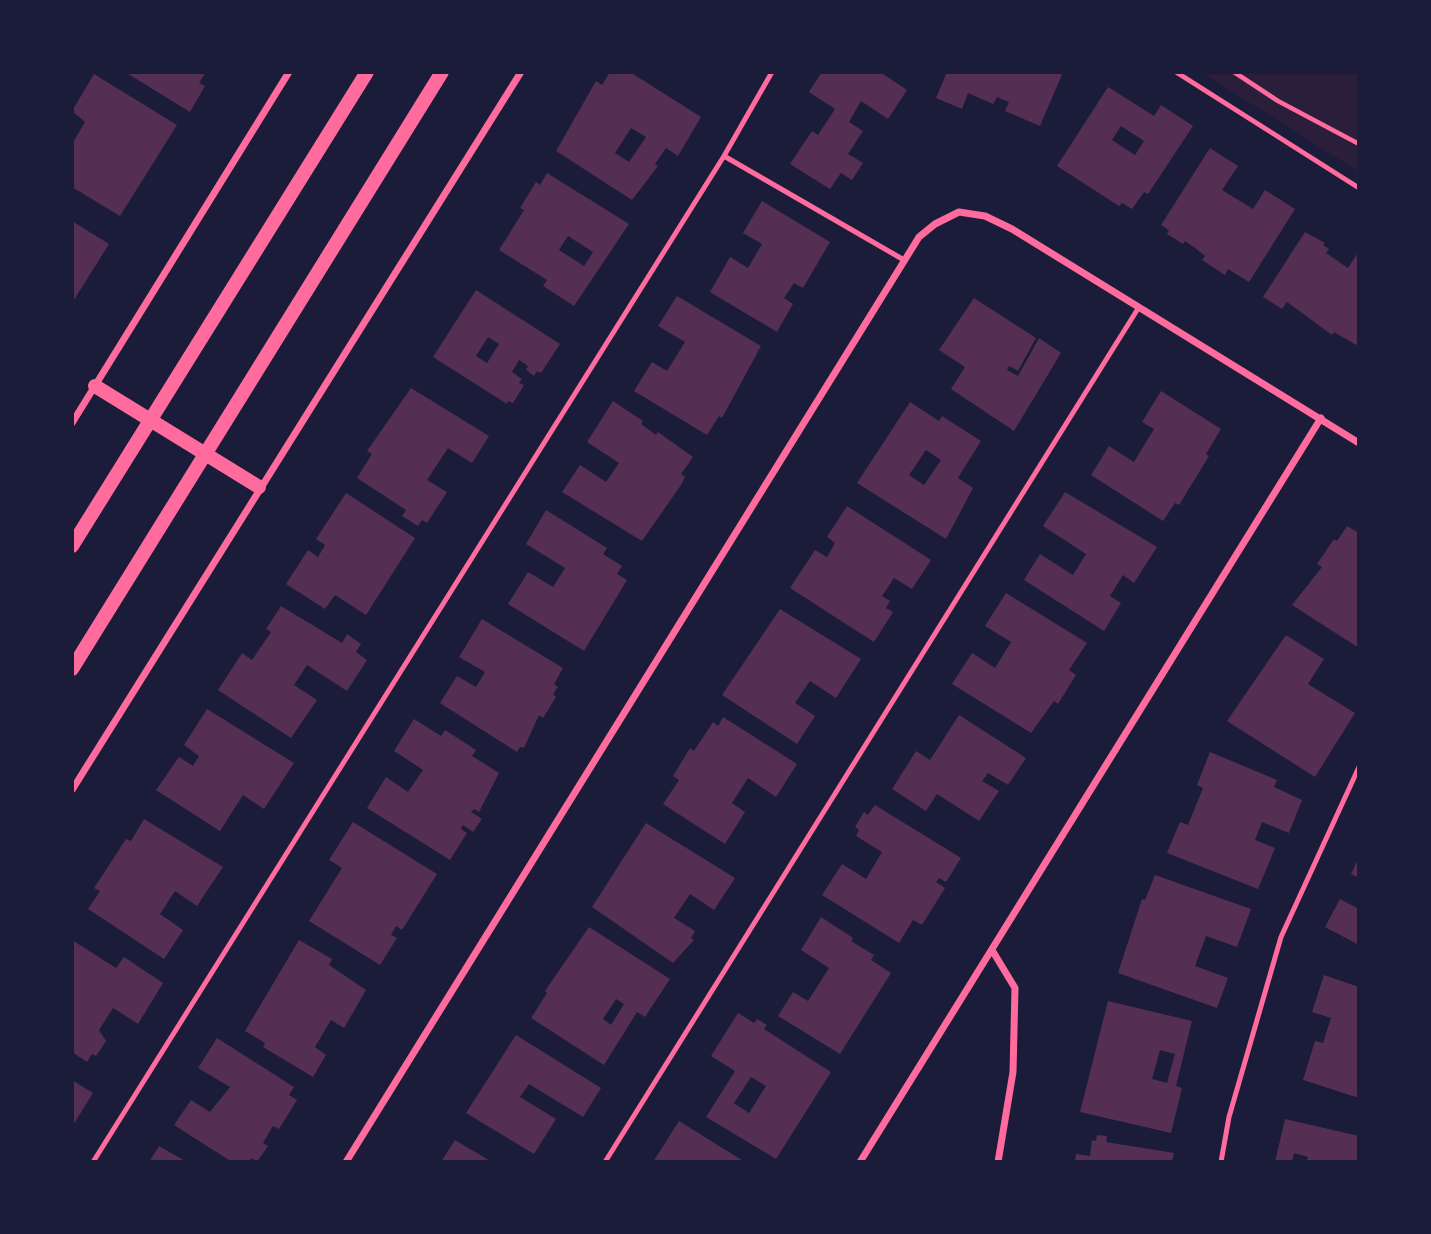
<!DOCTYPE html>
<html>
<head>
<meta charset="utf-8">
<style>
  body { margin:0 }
  #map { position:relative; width:1431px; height:1234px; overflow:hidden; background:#1b1b3a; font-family:Arial,sans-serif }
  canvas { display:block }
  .frame { position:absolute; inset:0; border:74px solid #1b1b3a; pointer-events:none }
</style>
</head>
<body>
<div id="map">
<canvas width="1431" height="1234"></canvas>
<div class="frame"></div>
</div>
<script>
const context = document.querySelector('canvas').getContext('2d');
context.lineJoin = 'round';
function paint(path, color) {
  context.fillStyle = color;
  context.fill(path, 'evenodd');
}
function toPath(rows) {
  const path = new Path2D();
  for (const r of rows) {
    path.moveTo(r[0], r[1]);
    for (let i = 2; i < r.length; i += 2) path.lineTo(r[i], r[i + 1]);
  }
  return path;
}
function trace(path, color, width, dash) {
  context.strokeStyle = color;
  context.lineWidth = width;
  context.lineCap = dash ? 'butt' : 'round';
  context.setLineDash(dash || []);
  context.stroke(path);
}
paint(toPath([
  [1201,72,1359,72,1359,172]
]), '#2a1e3b');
paint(toPath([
  [125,72,206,72,199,83,205,86,190,112],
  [610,72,630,72,701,117,678,156,666,148,655,164,658,166,632,200,556,151,596,81,602,85],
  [631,128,646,137,629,162,615,153],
  [822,72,880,72,907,90,888,119,861,101,849,122,863,131,848,154,863,163,852,180,841,173,830,189,790,164,812,131,818,135,835,109,809,92],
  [947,72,1063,72,1040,126,1005,111,1009,102,997,97,993,104,968,93,962,109,936,98],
  [94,74,177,125,120,216,72,187,72,144,85,122,72,111],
  [1108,87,1154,116,1161,105,1193,126,1148,194,1144,192,1132,209,1122,203,1119,206,1057,166],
  [1121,126,1144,141,1135,155,1112,140],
  [1210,148,1238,166,1222,190,1253,209,1265,190,1295,209,1249,282,1228,269,1225,275,1202,260,1205,256,1195,248,1185,241,1183,244,1167,234,1169,230,1161,225],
  [547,173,629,224,574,306,543,286,547,280,499,250,524,210,520,208,536,182,540,185],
  [568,236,593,252,584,266,559,250],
  [762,201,830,242,803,288,794,283,784,298,793,304,777,332,710,292,730,257,748,268,762,244,743,233],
  [72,221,109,244,72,303],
  [1305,232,1325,243,1323,245,1329,249,1326,253,1348,268,1359,251,1359,340,1356,345,1334,332,1332,335,1287,302,1282,309,1263,297],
  [476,290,560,344,541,373,537,371,534,376,526,370,528,366,519,360,512,372,522,379,519,383,524,385,513,403,508,401,507,404,433,357],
  [488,337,499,344,487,363,476,356],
  [677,296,761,346,722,418,719,416,707,435,634,391,652,362,667,371,685,342,658,326],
  [974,298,1036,338,1018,371,1009,366,1007,370,1018,376,1039,338,1061,353,1014,431,951,389,965,367,939,350],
  [411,388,489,436,472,463,448,448,427,480,447,492,427,523,422,520,418,526,402,516,406,510,357,478,372,454,367,451],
  [1161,391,1221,429,1206,454,1209,456,1179,505,1175,503,1163,521,1091,475,1109,446,1134,462,1154,429,1142,422],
  [613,401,643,421,641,424,656,435,658,432,693,457,681,474,685,477,681,485,642,541,562,492,580,465,606,482,619,463,587,442],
  [910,402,939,421,942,416,981,441,958,478,973,488,946,539,857,483],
  [926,450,941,460,924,485,909,475],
  [1065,492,1157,547,1134,583,1123,575,1110,596,1121,603,1104,631,1024,580,1040,554,1073,575,1086,554,1043,526],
  [346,493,415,538,366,615,335,595,325,609,286,584,308,550,318,557,325,545,316,539],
  [847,506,931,560,912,589,894,578,882,596,890,601,886,608,893,612,874,642,790,588,815,550,827,557,835,543,827,537],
  [546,510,607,548,603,554,622,566,617,574,627,580,584,651,508,604,528,572,553,587,565,568,526,544],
  [1347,526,1359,533,1359,648,1292,605,1322,567,1317,564,1334,539,1337,541],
  [1006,593,1087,643,1069,670,1076,675,1058,704,1054,701,1031,733,952,684,972,653,995,668,1011,642,985,626],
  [281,606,342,643,347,634,361,644,356,652,367,660,347,691,307,665,294,685,317,700,291,738,218,690,242,653,252,660,271,632,266,629],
  [780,609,861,659,836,698,810,681,795,703,815,716,797,744,722,695],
  [482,619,563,668,554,684,558,687,553,694,556,697,543,718,539,715,524,748,520,747,517,752,440,703,457,676,476,687,485,672,459,657],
  [1286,635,1324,659,1308,684,1355,713,1315,777,1227,721],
  [207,709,294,763,264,809,243,795,220,831,156,790,179,757,193,766,199,756,184,745],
  [959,715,1026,758,1008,785,988,773,982,781,999,791,979,821,937,794,926,811,892,789,916,751,930,760],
  [723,717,797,764,776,797,748,778,732,803,745,812,725,844,663,804,679,780,673,776,690,748,694,751,713,722,718,726],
  [414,719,441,736,445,730,476,750,472,756,499,773,479,812,474,809,471,812,482,819,473,832,463,825,461,829,467,833,450,860,367,808,386,777,408,792,423,770,394,751],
  [1210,752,1277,780,1274,787,1302,800,1289,833,1262,822,1255,840,1275,848,1258,889,1167,853,1180,822,1188,825,1203,788,1197,785],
  [875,805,961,858,946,882,939,878,936,882,945,888,922,925,913,920,899,943,822,895,842,864,866,879,882,852,856,836,859,830,855,827,864,812,868,815],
  [144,819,223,867,197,906,175,891,160,914,183,930,164,959,88,909,100,891,94,888,126,839,131,841],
  [353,822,437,874,402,930,396,926,391,935,397,938,380,965,309,921,342,868,329,860],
  [646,823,735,878,714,910,690,894,674,918,695,931,691,938,694,940,673,963,592,907],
  [1359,857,1359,878,1351,874],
  [1155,875,1251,909,1237,947,1206,936,1195,966,1228,978,1217,1008,1118,973,1142,899,1145,900],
  [1340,899,1359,909,1359,945,1325,927],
  [821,917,853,938,851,941,874,955,871,960,891,973,840,1054,778,1016,793,992,808,1001,829,968,801,950],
  [589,927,670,979,645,1017,637,1012,604,1065,531,1018,547,993,545,991],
  [616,999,624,1004,611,1025,603,1019],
  [72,940,116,968,124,957,163,983,138,1024,113,1008,99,1030,106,1041,96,1056,92,1054,87,1062,72,1052],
  [299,940,332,959,329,965,366,990,344,1028,331,1020,315,1047,326,1055,313,1077,263,1047,265,1043,245,1031],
  [1324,975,1359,987,1359,1098,1303,1080,1315,1041,1323,1043,1331,1018,1312,1012],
  [1108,1001,1192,1021,1176,1086,1182,1088,1171,1133,1080,1112],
  [1160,1050,1175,1054,1167,1083,1152,1079],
  [738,1013,754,1023,757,1019,767,1025,764,1029,831,1072,776,1159,706,1117,735,1071,711,1056],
  [751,1077,766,1086,749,1113,734,1103],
  [516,1035,601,1088,583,1117,529,1084,520,1097,556,1119,534,1154,466,1113],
  [217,1038,294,1087,289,1095,297,1100,279,1129,273,1126,263,1143,268,1146,257,1162,252,1158,249,1162,232,1162,174,1125,191,1100,210,1112,230,1087,198,1068],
  [72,1080,93,1093,72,1127],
  [1285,1119,1359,1136,1359,1162,1306,1162,1308,1157,1294,1153,1292,1162,1275,1162],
  [679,1121,745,1162,653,1162],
  [1097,1135,1107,1136,1106,1142,1174,1153,1172,1162,1075,1162,1076,1154,1090,1156,1092,1140,1096,1141],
  [455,1140,492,1162,441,1162],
  [159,1146,187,1162,149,1162]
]), '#542f53');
trace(toPath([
  [1234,72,1278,101,1359,144]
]), '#ff6b9d', 4.5);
trace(toPath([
  [1176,72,1359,188],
  [724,156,772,72],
  [93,1162,724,156,904,260],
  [605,1162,1139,307],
  [1221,1162,1229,1117,1281,937,1359,767]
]), '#ff6b9d', 5);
trace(toPath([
  [72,423,289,72],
  [72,790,521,72],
  [992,950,1015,988,1013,1072,998,1162],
  [346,1162,919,237,935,224,959,212,985,216,1012,229,1359,443],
  [860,1162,1321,418]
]), '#ff6b9d', 7);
trace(toPath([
  [95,386,259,487],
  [72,546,367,72],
  [72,669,442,72]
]), '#ff6b9d', 14);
</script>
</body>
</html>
